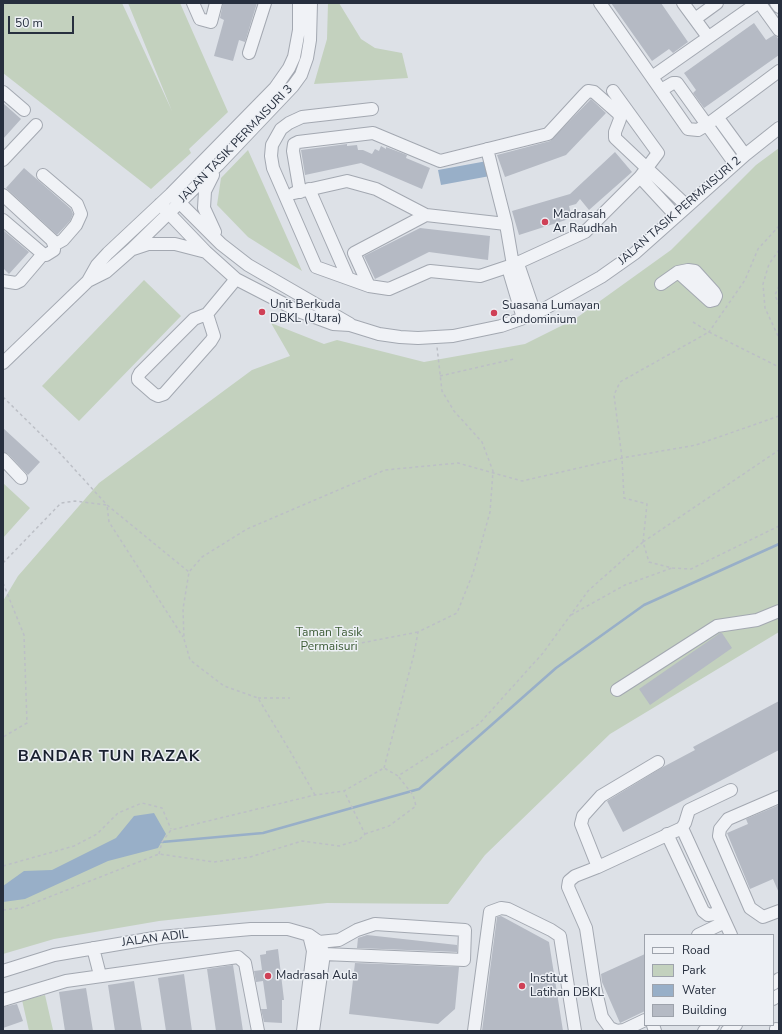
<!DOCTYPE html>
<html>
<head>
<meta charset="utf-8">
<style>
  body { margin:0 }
  #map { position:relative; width:782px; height:1034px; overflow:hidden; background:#dde1e7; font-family:"Nunito Sans",sans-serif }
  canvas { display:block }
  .frame { position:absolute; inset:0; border:4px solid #272f3e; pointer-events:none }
  .legend { position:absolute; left:644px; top:934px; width:130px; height:92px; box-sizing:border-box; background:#edf0f5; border:1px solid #9ea3ac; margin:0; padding:5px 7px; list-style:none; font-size:12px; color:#272f3e }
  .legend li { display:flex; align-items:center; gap:8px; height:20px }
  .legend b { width:20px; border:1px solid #9ea3ac }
  .scale { position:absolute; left:8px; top:16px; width:66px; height:18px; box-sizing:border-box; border:2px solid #272f3e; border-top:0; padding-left:5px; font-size:12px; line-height:14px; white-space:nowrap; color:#272f3e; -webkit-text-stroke:3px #edf0f5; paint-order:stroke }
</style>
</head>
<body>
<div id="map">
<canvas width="782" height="1034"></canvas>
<div class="frame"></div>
<ul class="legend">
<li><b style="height:5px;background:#f0f2f6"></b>Road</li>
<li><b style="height:11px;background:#c3d1be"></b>Park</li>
<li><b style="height:11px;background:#98afc8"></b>Water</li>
<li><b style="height:11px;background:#b5bac4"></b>Building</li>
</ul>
<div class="scale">50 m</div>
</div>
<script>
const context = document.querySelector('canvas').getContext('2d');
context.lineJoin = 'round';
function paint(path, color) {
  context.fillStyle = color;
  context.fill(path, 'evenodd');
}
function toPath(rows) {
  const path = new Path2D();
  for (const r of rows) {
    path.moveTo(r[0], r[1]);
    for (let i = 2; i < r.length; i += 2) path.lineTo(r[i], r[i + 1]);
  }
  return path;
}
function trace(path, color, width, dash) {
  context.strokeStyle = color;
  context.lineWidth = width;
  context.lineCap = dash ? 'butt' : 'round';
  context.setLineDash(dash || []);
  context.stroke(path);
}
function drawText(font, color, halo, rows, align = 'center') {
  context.font = font + ' "Nunito Sans",sans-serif';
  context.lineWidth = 3;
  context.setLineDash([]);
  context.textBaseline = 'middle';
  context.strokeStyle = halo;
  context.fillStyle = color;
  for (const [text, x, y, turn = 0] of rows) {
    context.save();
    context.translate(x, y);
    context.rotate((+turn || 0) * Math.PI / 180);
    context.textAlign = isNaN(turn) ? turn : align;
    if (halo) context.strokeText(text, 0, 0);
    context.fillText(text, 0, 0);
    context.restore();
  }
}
paint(toPath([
  [3,3,122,3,172,111,128,3,180,3,228,112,189,149,191,153,151,189,3,73],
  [328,3,339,3,361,39,375,48,402,53,408,78,314,84,327,39],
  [779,148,779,632,610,734,485,855,448,904,327,903,159,921,54,939,3,954,3,601,18,576,99,483,252,370,290,356,271,323,324,344,337,340,424,362,525,344,575,319,671,250,756,165],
  [248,150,302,271,248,237,217,205,221,178],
  [144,280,181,316,79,421,42,386],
  [3,483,30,508,3,538],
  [45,995,53,1030,29,1031,22,1000]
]), '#c3d1be');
paint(toPath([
  [487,161,490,176,441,185,438,170],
  [154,813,166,834,158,848,108,861,25,899,3,902,3,886,24,871,52,870,116,838,134,816]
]), '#98afc8');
trace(toPath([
  [162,842,263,833,419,789,556,668,644,605,779,544]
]), '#98afc8', 2.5);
paint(toPath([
  [223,3,257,3,245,42,239,40,233,61,214,56,224,20,220,18],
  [611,3,661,3,688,42,673,53,669,49,652,61],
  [754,23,766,40,774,35,777,37,779,40,779,55,704,108,693,93,696,90,684,73],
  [591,99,606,113,566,155,505,177,497,155,550,141],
  [3,103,21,119,3,139],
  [347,144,347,146,357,145,358,150,363,150,372,154,375,149,379,151,381,146,386,149,386,147,407,155,406,158,430,168,422,189,361,163,305,175,301,150],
  [615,152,632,172,589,210,580,199,576,204,569,206,572,218,519,235,512,211,570,194],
  [24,168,71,209,73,214,70,221,57,235,6,188],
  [420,228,490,236,488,260,429,252,375,279,364,256],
  [3,230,29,252,9,274,3,268],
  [3,428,40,462,28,475,8,454,3,452],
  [720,633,722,633,732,648,650,705,639,689],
  [779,701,779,750,623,832,607,801,663,767,695,750,693,747],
  [779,805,779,893,773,879,750,889,727,833,748,824,746,819],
  [501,916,549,942,563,1031,482,1031,497,917],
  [367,935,457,945,457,952,357,948,358,938],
  [278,949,284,1000,282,1000,282,1023,264,1022,261,1009,267,1009,263,981,256,982,254,971,262,970,260,955,266,954,266,951],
  [645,954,645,1011,620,1023,602,982,601,974],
  [355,963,459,967,455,1009,438,1024,349,1014],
  [233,965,243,1031,216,1031,207,969],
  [184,974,192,1031,166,1031,158,978],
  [134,981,142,1031,115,1031,108,985],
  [86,988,93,1031,65,1031,59,992],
  [17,1004,23,1021,3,1028,3,1007]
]), '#b5bac4');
const minor = toPath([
  [193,3,200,19,211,22,216,3],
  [600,3,688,129,698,130,708,124,779,71],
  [683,3,708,37],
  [776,3,779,7],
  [695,19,717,3],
  [249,53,265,3],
  [652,77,756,4,761,5,779,30],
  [661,90,673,83,677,83,735,164],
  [3,92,24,110],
  [372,109,302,117,289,123,281,129,272,145,271,156,273,168,316,267,369,286,389,289,430,271,480,276,513,265,585,232,640,177,658,153,613,91],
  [718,118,745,155],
  [487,149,506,224,513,265,509,271,523,318],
  [3,160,36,125],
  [43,175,77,204,81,214,76,225,63,240,54,245],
  [213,175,205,191,204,208,215,232],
  [640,177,676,216],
  [309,189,348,278],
  [300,192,293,151,294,144,298,142,373,133,440,161,548,134,583,96,588,91,594,92,619,114,620,119,615,132,615,138,687,206],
  [294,193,347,181,376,189,426,215],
  [3,195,52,240,54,245,54,250,46,255,43,254,3,220],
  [175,198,221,244,248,265,350,324],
  [160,204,206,252,236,279,298,311,333,324,350,325,379,334,400,337,418,338,453,336,501,326,535,314,601,277,635,253,745,155,779,128],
  [133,249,148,244,175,244,206,252],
  [513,265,519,267,535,314],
  [3,281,16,283,20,281,43,254],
  [88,281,106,272,131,250,218,165,293,86,301,75,307,58,310,40,311,3],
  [661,284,678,272,688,270,695,271,714,292,716,296,714,300,710,301,678,272],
  [369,286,354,253,426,215,506,224],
  [207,314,214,336,211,341,164,394,158,396,154,394,138,380,138,377,140,373,194,319,207,314,236,279],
  [3,363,88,281,97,265,108,253,171,194,275,88,289,68,294,57,299,30,299,3],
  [3,459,21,478],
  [617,690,717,626,757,620,779,611],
  [779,797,728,819,720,829,719,836,750,908,763,917,779,911],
  [682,828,685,823,689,810,731,790],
  [667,834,703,911,708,915,721,913],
  [598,867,682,828,731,935],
  [698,935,725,922],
  [319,942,339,940,357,930,375,924,465,930,464,960,324,954],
  [93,948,100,975],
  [3,971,54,955,160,937,251,929,288,929,309,935,319,942,324,954,313,1031],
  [773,984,779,979],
  [773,999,779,995],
  [3,1000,66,981,238,957,245,963,258,1031],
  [645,1020,624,1030,617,1031,610,1028,602,1017,595,987,586,928,568,887,569,881,575,876,598,867,581,824,583,816,601,796,658,762],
  [653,1025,655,1031],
  [776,1029,777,1031],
  [303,1031,313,951,309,935],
  [474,1031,490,912,501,908,508,909,551,930,560,936,575,1031],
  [704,1031,713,1025],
  [727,1031,736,1025]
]);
trace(minor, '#a3a8b1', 14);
trace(toPath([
  [779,250,769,264,763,284,765,308,779,338],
  [779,286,775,295,779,305],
  [693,322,709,332,745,280,758,249,779,226],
  [440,376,514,359],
  [3,397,57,450,107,505,189,572],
  [643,542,647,504,624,498,622,458,614,395,620,382,709,332,779,367],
  [643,542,779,450],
  [3,563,61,503,75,501,107,505,109,522,183,637],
  [3,583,24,635,27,723,3,737],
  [571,615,625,585,672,568],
  [356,644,418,632],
  [258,698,290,698],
  [384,768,414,654,418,632,457,613,473,573,490,512,493,471,482,442,454,411,442,391,437,347],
  [315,795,290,751,258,698,224,686,190,660,184,639,183,609,189,572,202,557,247,529,385,470,458,463,522,481,622,458,696,445,779,416],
  [365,834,389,826,416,806,413,795,398,776],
  [159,854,162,842,171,830,315,795,344,791,384,768,398,776,479,724,543,653,588,591,643,542,649,562,672,568,691,569,779,526],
  [3,866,74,846,97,834,118,813,142,803,162,808,171,829],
  [3,910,21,908,159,854,214,862,250,857,302,841,339,846,359,840,365,834,344,791]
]), '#bcbfc6', 1.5, [3, 3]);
trace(minor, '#f0f2f6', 12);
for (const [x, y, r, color] of [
  [545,222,4,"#cf4056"],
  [262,312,4,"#cf4056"],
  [494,313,4,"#cf4056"],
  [268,976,4,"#cf4056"],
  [522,986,4,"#cf4056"]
]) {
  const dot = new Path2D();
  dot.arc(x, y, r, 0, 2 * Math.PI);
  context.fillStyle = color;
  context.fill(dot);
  trace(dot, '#edf0f5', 1.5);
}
drawText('12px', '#272f3e', '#edf0f5', [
  ["JALAN TASIK PERMAISURI 3",236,144,-46],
  ["JALAN TASIK PERMAISURI 2",680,211,-41],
  ["JALAN ADIL",155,939,-7]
]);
drawText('12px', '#272f3e', '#edf0f5', [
  ["Madrasah",553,215],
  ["Ar Raudhah",553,229],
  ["Unit Berkuda",270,305],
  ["DBKL (Utara)",270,319],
  ["Suasana Lumayan",502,306],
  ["Condominium",502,320],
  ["Madrasah Aula",276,976],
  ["Institut",530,979],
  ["Latihan DBKL",530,993]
], 'left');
drawText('12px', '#3b5a34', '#edf0f5', [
  ["Taman Tasik",329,633],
  ["Permaisuri",329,647]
]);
context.letterSpacing = '1px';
drawText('bold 16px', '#19202f', '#edf0f5', [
  ["BANDAR TUN RAZAK",109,757]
]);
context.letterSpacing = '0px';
</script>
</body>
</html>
